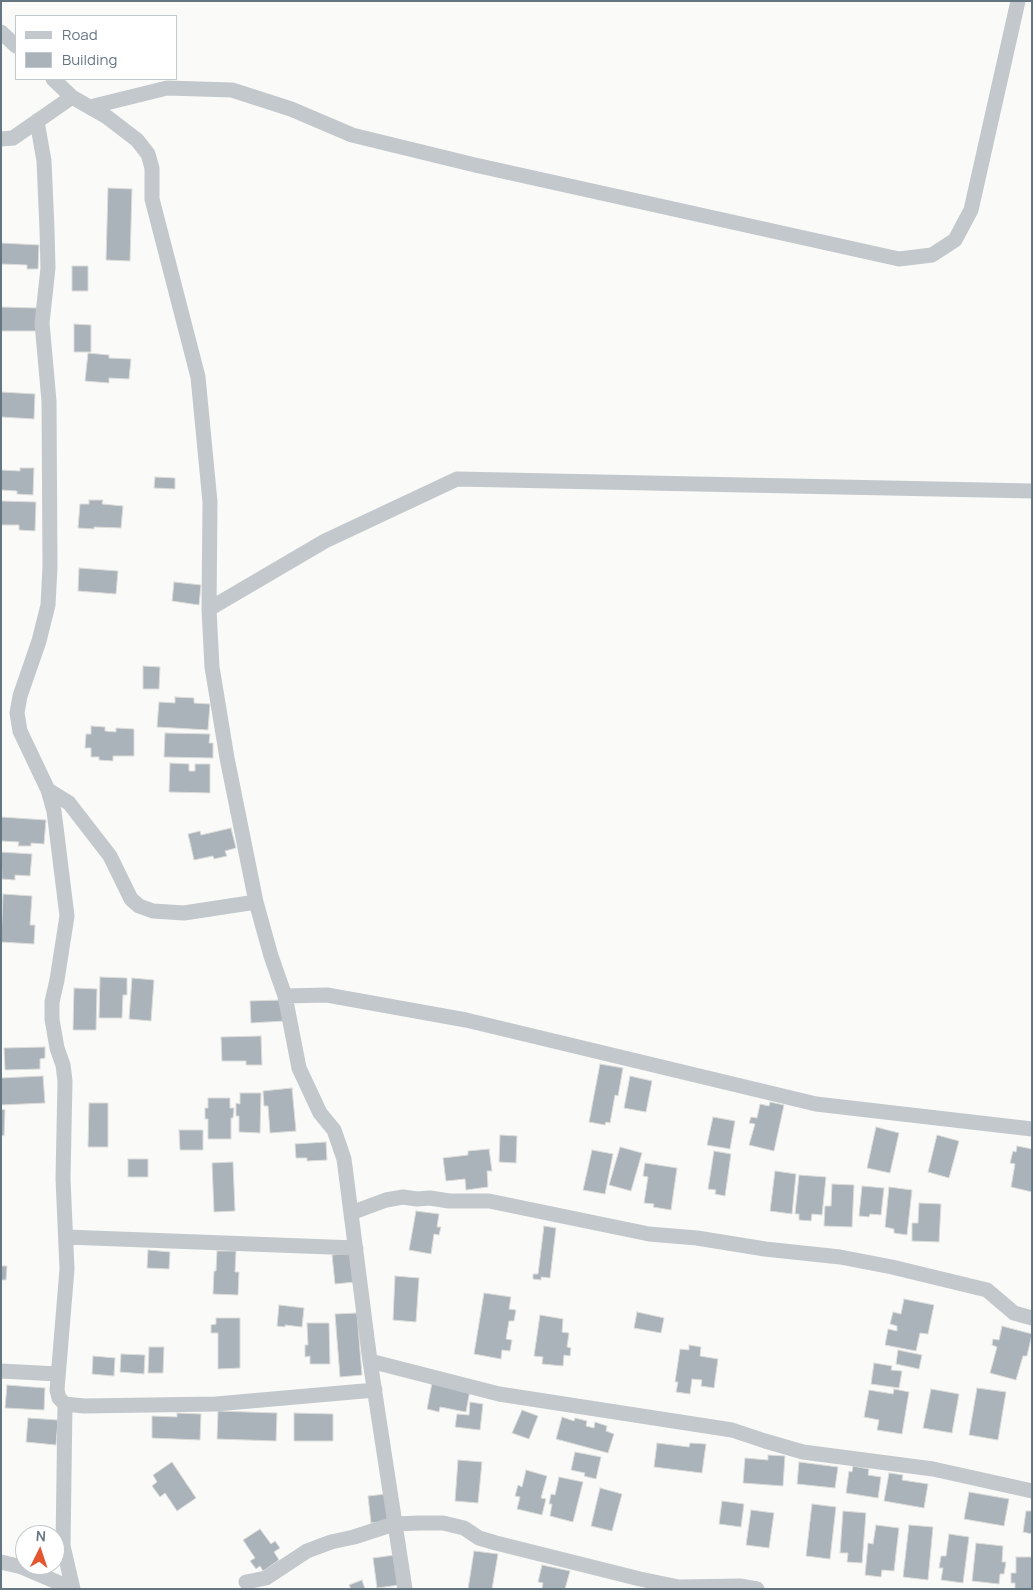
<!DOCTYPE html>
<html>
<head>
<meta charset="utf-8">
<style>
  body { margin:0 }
  #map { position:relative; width:1033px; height:1590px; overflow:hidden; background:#fafaf8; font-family:Manrope,sans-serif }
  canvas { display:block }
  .frame { position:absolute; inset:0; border:2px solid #657683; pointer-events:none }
  .legend { position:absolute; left:15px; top:15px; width:162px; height:65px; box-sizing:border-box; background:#fff; border:1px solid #c1c8cd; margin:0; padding:6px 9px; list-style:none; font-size:15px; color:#657683 }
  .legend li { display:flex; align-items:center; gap:10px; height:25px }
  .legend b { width:25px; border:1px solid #c1c8cd }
  .north { position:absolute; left:15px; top:1525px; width:50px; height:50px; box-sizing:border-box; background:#fff; border:1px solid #c1c8cd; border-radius:50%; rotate:4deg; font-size:14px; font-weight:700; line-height:20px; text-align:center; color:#657683 }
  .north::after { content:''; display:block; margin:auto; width:18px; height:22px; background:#e4572e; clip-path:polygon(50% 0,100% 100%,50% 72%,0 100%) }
</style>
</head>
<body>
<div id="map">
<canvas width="1033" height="1590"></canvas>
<div class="frame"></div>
<ul class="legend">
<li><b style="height:6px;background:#c3c8cc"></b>Road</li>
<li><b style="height:14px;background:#aab3b9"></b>Building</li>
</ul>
<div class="north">N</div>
</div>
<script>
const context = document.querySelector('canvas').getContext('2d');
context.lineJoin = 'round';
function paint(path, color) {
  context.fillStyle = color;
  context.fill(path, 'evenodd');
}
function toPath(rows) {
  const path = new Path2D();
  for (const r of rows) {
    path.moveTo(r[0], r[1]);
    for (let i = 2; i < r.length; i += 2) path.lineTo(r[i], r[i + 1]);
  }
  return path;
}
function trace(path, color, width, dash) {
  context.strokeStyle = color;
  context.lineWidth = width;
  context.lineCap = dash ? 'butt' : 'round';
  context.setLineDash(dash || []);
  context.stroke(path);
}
const building = toPath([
  [108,188,132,189,130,261,106,260,108,188],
  [1,243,39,245,38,269,27,269,27,265,1,264,1,266,1,243],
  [72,266,88,266,88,291,72,291,72,266],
  [1,307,37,308,36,331,1,331,1,307],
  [74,324,91,325,91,352,74,352,74,324],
  [88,353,109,355,109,358,131,359,129,379,109,378,109,383,85,381,88,353],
  [1,392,35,394,34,419,1,417,1,392],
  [20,468,34,468,33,495,17,494,17,491,1,490,1,470,20,471,20,468],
  [155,477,175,478,175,489,154,488,155,477],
  [89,500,103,500,102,504,123,506,121,528,94,527,94,529,78,528,80,504,89,504,89,500],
  [1,501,36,502,35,531,19,530,19,525,1,525,1,501],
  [79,568,118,571,116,594,78,591,79,568],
  [174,582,201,585,199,605,172,601,174,582],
  [143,666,160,667,159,689,143,689,143,666],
  [175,697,194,698,194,703,210,704,208,730,157,727,159,702,175,703,175,697],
  [91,726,105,727,105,731,116,732,116,728,134,729,134,756,113,756,113,761,99,760,99,757,91,757,91,748,85,748,86,734,91,734,91,726],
  [165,733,210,734,209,743,213,743,213,758,164,757,165,733],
  [170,763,189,764,189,771,195,771,195,764,210,764,210,793,169,792,170,763],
  [1,817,46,820,44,844,31,843,31,846,18,846,19,842,1,841,1,817],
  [231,828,236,848,225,851,227,856,214,859,213,856,194,860,188,834,200,831,201,835,231,828],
  [1,852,32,854,30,876,15,875,15,880,2,879,1,852],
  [3,894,32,896,30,925,35,925,34,944,1,942,3,894],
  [100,977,127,978,127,995,123,995,122,1018,99,1018,100,977],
  [132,978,154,980,151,1021,129,1019,132,978],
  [74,988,97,989,96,1030,73,1030,74,988],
  [283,1000,284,1021,251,1023,250,1001,283,1000],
  [261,1036,262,1065,246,1065,246,1061,222,1061,221,1037,261,1036],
  [45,1047,45,1058,40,1059,40,1069,5,1070,4,1048,45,1047],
  [600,1064,623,1068,618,1096,615,1095,610,1123,606,1122,605,1125,589,1122,600,1064],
  [43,1076,45,1103,1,1105,1,1078,43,1076],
  [630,1076,652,1081,646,1112,624,1108,630,1076],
  [292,1088,296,1131,270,1133,268,1106,264,1106,263,1091,292,1088],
  [240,1093,261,1093,260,1133,239,1132,239,1116,236,1116,236,1103,240,1104,240,1093],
  [208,1098,230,1098,230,1108,234,1108,233,1118,231,1118,231,1139,208,1139,208,1119,205,1119,205,1108,208,1108,208,1098],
  [770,1102,784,1105,774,1151,749,1145,755,1124,749,1123,751,1117,757,1118,760,1104,769,1106,770,1102],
  [89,1103,108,1103,108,1147,88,1147,89,1103],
  [1,1109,5,1110,4,1136,1,1135,1,1109],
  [713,1117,735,1121,730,1149,707,1145,713,1117],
  [876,1127,899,1133,890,1173,867,1168,876,1127],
  [179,1130,203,1130,203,1150,180,1150,179,1130],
  [500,1135,517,1136,516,1163,499,1162,500,1135],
  [937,1135,959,1141,949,1178,928,1172,937,1135],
  [326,1142,327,1160,307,1161,307,1158,296,1158,295,1144,326,1142],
  [1017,1146,1032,1149,1032,1192,1011,1187,1015,1164,1010,1163,1013,1151,1016,1152,1017,1146],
  [620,1147,642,1153,631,1191,609,1185,620,1147],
  [489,1149,492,1171,487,1171,488,1187,466,1190,465,1179,446,1181,443,1158,468,1155,468,1151,489,1149],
  [592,1150,613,1154,605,1194,583,1190,592,1150],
  [714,1151,731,1154,725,1196,715,1194,716,1190,708,1189,714,1151],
  [128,1159,148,1159,148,1177,128,1177,128,1159],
  [233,1162,235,1211,214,1212,212,1163,233,1162],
  [645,1163,677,1168,671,1210,653,1207,654,1204,644,1203,648,1177,643,1176,645,1163],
  [775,1171,796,1174,792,1214,770,1211,775,1171],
  [799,1175,826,1177,822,1215,812,1214,811,1221,799,1220,799,1214,795,1214,799,1175],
  [832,1184,854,1185,852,1227,824,1226,825,1206,831,1206,832,1184],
  [862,1186,884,1188,881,1215,870,1214,869,1217,859,1216,862,1186],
  [889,1187,912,1190,907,1235,894,1233,894,1229,885,1227,889,1187],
  [919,1203,941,1204,939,1242,912,1241,912,1223,918,1223,919,1203],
  [416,1211,439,1214,437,1227,441,1227,439,1235,434,1234,431,1254,409,1250,416,1211],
  [544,1226,556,1228,550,1278,541,1277,541,1280,533,1279,533,1274,538,1274,544,1226],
  [148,1250,170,1252,169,1269,147,1268,148,1250],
  [217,1251,236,1251,235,1272,239,1272,238,1295,213,1294,214,1271,216,1271,217,1251],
  [352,1253,355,1282,335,1284,332,1255,352,1253],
  [1,1266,7,1266,6,1280,1,1280,1,1266],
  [395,1276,419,1278,416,1322,393,1320,395,1276],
  [484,1293,511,1297,509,1309,516,1310,514,1321,509,1321,506,1339,512,1340,510,1351,502,1350,501,1359,474,1354,484,1293],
  [904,1299,934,1305,928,1334,920,1333,916,1351,885,1345,888,1329,897,1331,897,1326,890,1324,893,1312,901,1314,904,1299],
  [279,1305,304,1308,302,1327,285,1325,285,1327,277,1326,279,1305],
  [637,1312,664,1318,661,1333,634,1328,637,1312],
  [357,1313,362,1375,340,1377,335,1314,357,1313],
  [540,1315,563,1319,562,1332,569,1333,567,1347,571,1348,570,1356,564,1355,563,1366,542,1364,543,1357,534,1356,540,1315],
  [216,1318,240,1318,240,1368,218,1369,218,1333,211,1333,211,1325,216,1324,216,1318],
  [307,1323,329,1323,330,1364,310,1364,310,1356,305,1357,305,1345,308,1345,307,1323],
  [1002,1326,1032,1334,1027,1356,1023,1356,1016,1380,990,1373,997,1347,992,1345,993,1339,999,1340,1002,1326],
  [689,1345,701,1347,700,1356,718,1359,714,1388,701,1386,702,1380,692,1379,690,1394,676,1392,678,1382,675,1382,680,1349,689,1350,689,1345],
  [149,1347,164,1347,163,1373,148,1373,149,1347],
  [898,1350,922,1355,919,1369,896,1364,898,1350],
  [121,1354,145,1355,144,1374,120,1372,121,1354],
  [93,1356,115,1358,114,1376,92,1374,93,1356],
  [874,1363,892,1366,891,1370,902,1371,899,1388,871,1384,874,1363],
  [432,1383,470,1390,466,1412,440,1407,439,1412,427,1409,432,1383],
  [7,1385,45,1388,44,1410,5,1408,7,1385],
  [977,1388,1006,1392,998,1440,969,1435,977,1388],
  [894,1389,909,1392,902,1434,877,1430,879,1420,864,1417,869,1390,893,1394,894,1389],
  [931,1389,959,1394,952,1433,923,1428,931,1389],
  [470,1402,483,1404,480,1430,455,1427,457,1414,469,1415,470,1402],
  [522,1410,538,1416,529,1439,512,1433,522,1410],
  [218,1411,277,1413,276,1441,217,1439,218,1411],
  [177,1413,201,1414,200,1440,152,1438,152,1416,177,1417,177,1413],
  [294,1413,333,1414,333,1441,294,1441,294,1413],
  [562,1417,574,1421,575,1418,587,1421,586,1426,594,1428,595,1422,607,1426,606,1431,614,1434,608,1453,556,1439,562,1417],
  [28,1418,58,1420,56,1445,26,1442,28,1418],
  [657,1443,689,1447,690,1443,706,1444,702,1473,654,1467,657,1443],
  [575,1452,601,1457,596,1479,584,1476,585,1473,571,1470,575,1452],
  [768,1455,785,1456,783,1486,743,1483,745,1458,768,1460,768,1455],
  [458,1460,482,1462,478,1503,455,1501,458,1460],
  [172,1462,196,1498,177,1511,165,1493,160,1497,152,1486,157,1482,153,1475,172,1462],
  [799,1462,838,1467,835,1488,797,1484,799,1462],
  [853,1466,869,1469,868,1475,881,1477,878,1498,846,1493,849,1471,852,1472,853,1466],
  [526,1470,547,1476,541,1498,546,1499,542,1515,517,1509,520,1497,515,1496,518,1485,522,1487,526,1470],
  [889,1473,903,1475,902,1480,928,1484,924,1508,884,1501,889,1473],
  [559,1477,583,1482,573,1522,550,1516,552,1504,549,1504,551,1494,555,1495,559,1477],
  [600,1488,622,1494,612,1531,591,1526,600,1488],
  [969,1492,1009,1499,1004,1526,964,1519,969,1492],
  [386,1494,389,1521,371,1523,368,1496,386,1494],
  [722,1501,744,1504,741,1527,719,1524,722,1501],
  [812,1504,836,1507,830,1559,806,1556,812,1504],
  [751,1510,774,1513,769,1548,746,1545,751,1510],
  [843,1511,866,1513,862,1563,847,1562,848,1553,840,1553,843,1511],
  [1026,1511,1032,1511,1032,1534,1023,1532,1026,1511],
  [876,1525,899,1528,894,1571,882,1570,881,1577,865,1575,868,1543,873,1544,876,1525],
  [909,1525,933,1527,928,1580,903,1577,909,1525],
  [260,1529,271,1544,275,1541,280,1548,274,1552,279,1560,263,1571,260,1566,256,1569,250,1561,255,1558,243,1540,260,1529],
  [949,1534,969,1537,963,1583,941,1580,943,1568,939,1568,941,1556,946,1556,949,1534],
  [976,1543,1003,1546,1002,1562,1006,1562,1004,1574,1000,1574,999,1584,972,1581,976,1543],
  [474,1551,498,1554,492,1589,468,1589,474,1551],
  [395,1555,399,1585,377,1588,373,1558,395,1555],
  [1016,1557,1032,1557,1032,1589,1015,1589,1015,1583,1011,1583,1011,1573,1016,1573,1016,1557],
  [542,1565,570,1571,565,1589,542,1589,543,1583,538,1582,542,1565],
  [362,1580,365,1589,351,1589,349,1585,362,1580]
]);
paint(building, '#aab3b9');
trace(building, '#dcdcda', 1);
trace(toPath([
  [1,32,16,46],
  [53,79,72,97,107,117,137,140,148,154,152,168,152,199,198,377,210,502,209,609,212,667,227,758,256,902,271,956,285,996,299,1068,320,1113,334,1130,344,1159,370,1361,405,1589],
  [90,107,167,88,232,90,291,109,352,135,475,165,899,259,932,255,955,240,971,210,1018,1],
  [37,121,44,161,47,229,48,268,42,323,49,401,50,567,48,605,39,641,20,696,17,713,20,731,48,790,54,811,67,916,57,980,52,1002,52,1019,57,1048,63,1065,65,1081,63,1179,67,1269,57,1390,59,1398,65,1404,84,1406,216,1404,375,1390],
  [1,139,13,138,72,97],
  [209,609,325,541,457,479,1032,491],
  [48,790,69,803,110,856,131,899,139,906,153,911,184,913,256,902],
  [285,996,327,995,466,1020,816,1104,1032,1129],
  [351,1213,386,1200,403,1197,417,1199,430,1198,449,1201,489,1201,649,1234,697,1238,765,1249,840,1257,892,1267,987,1290,1014,1313,1032,1318],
  [66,1237,356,1248],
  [370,1361,499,1394,732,1430,765,1441,803,1452,933,1469,1032,1491],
  [1,1371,58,1374],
  [65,1404,63,1546,73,1589],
  [1,1562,22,1567,73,1589],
  [246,1582,266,1578,307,1551,331,1542,354,1537,394,1524,419,1523,443,1523,464,1528,479,1538,496,1543,640,1579,679,1587,740,1586,757,1589]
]), '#c3c8cc', 15);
</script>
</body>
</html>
